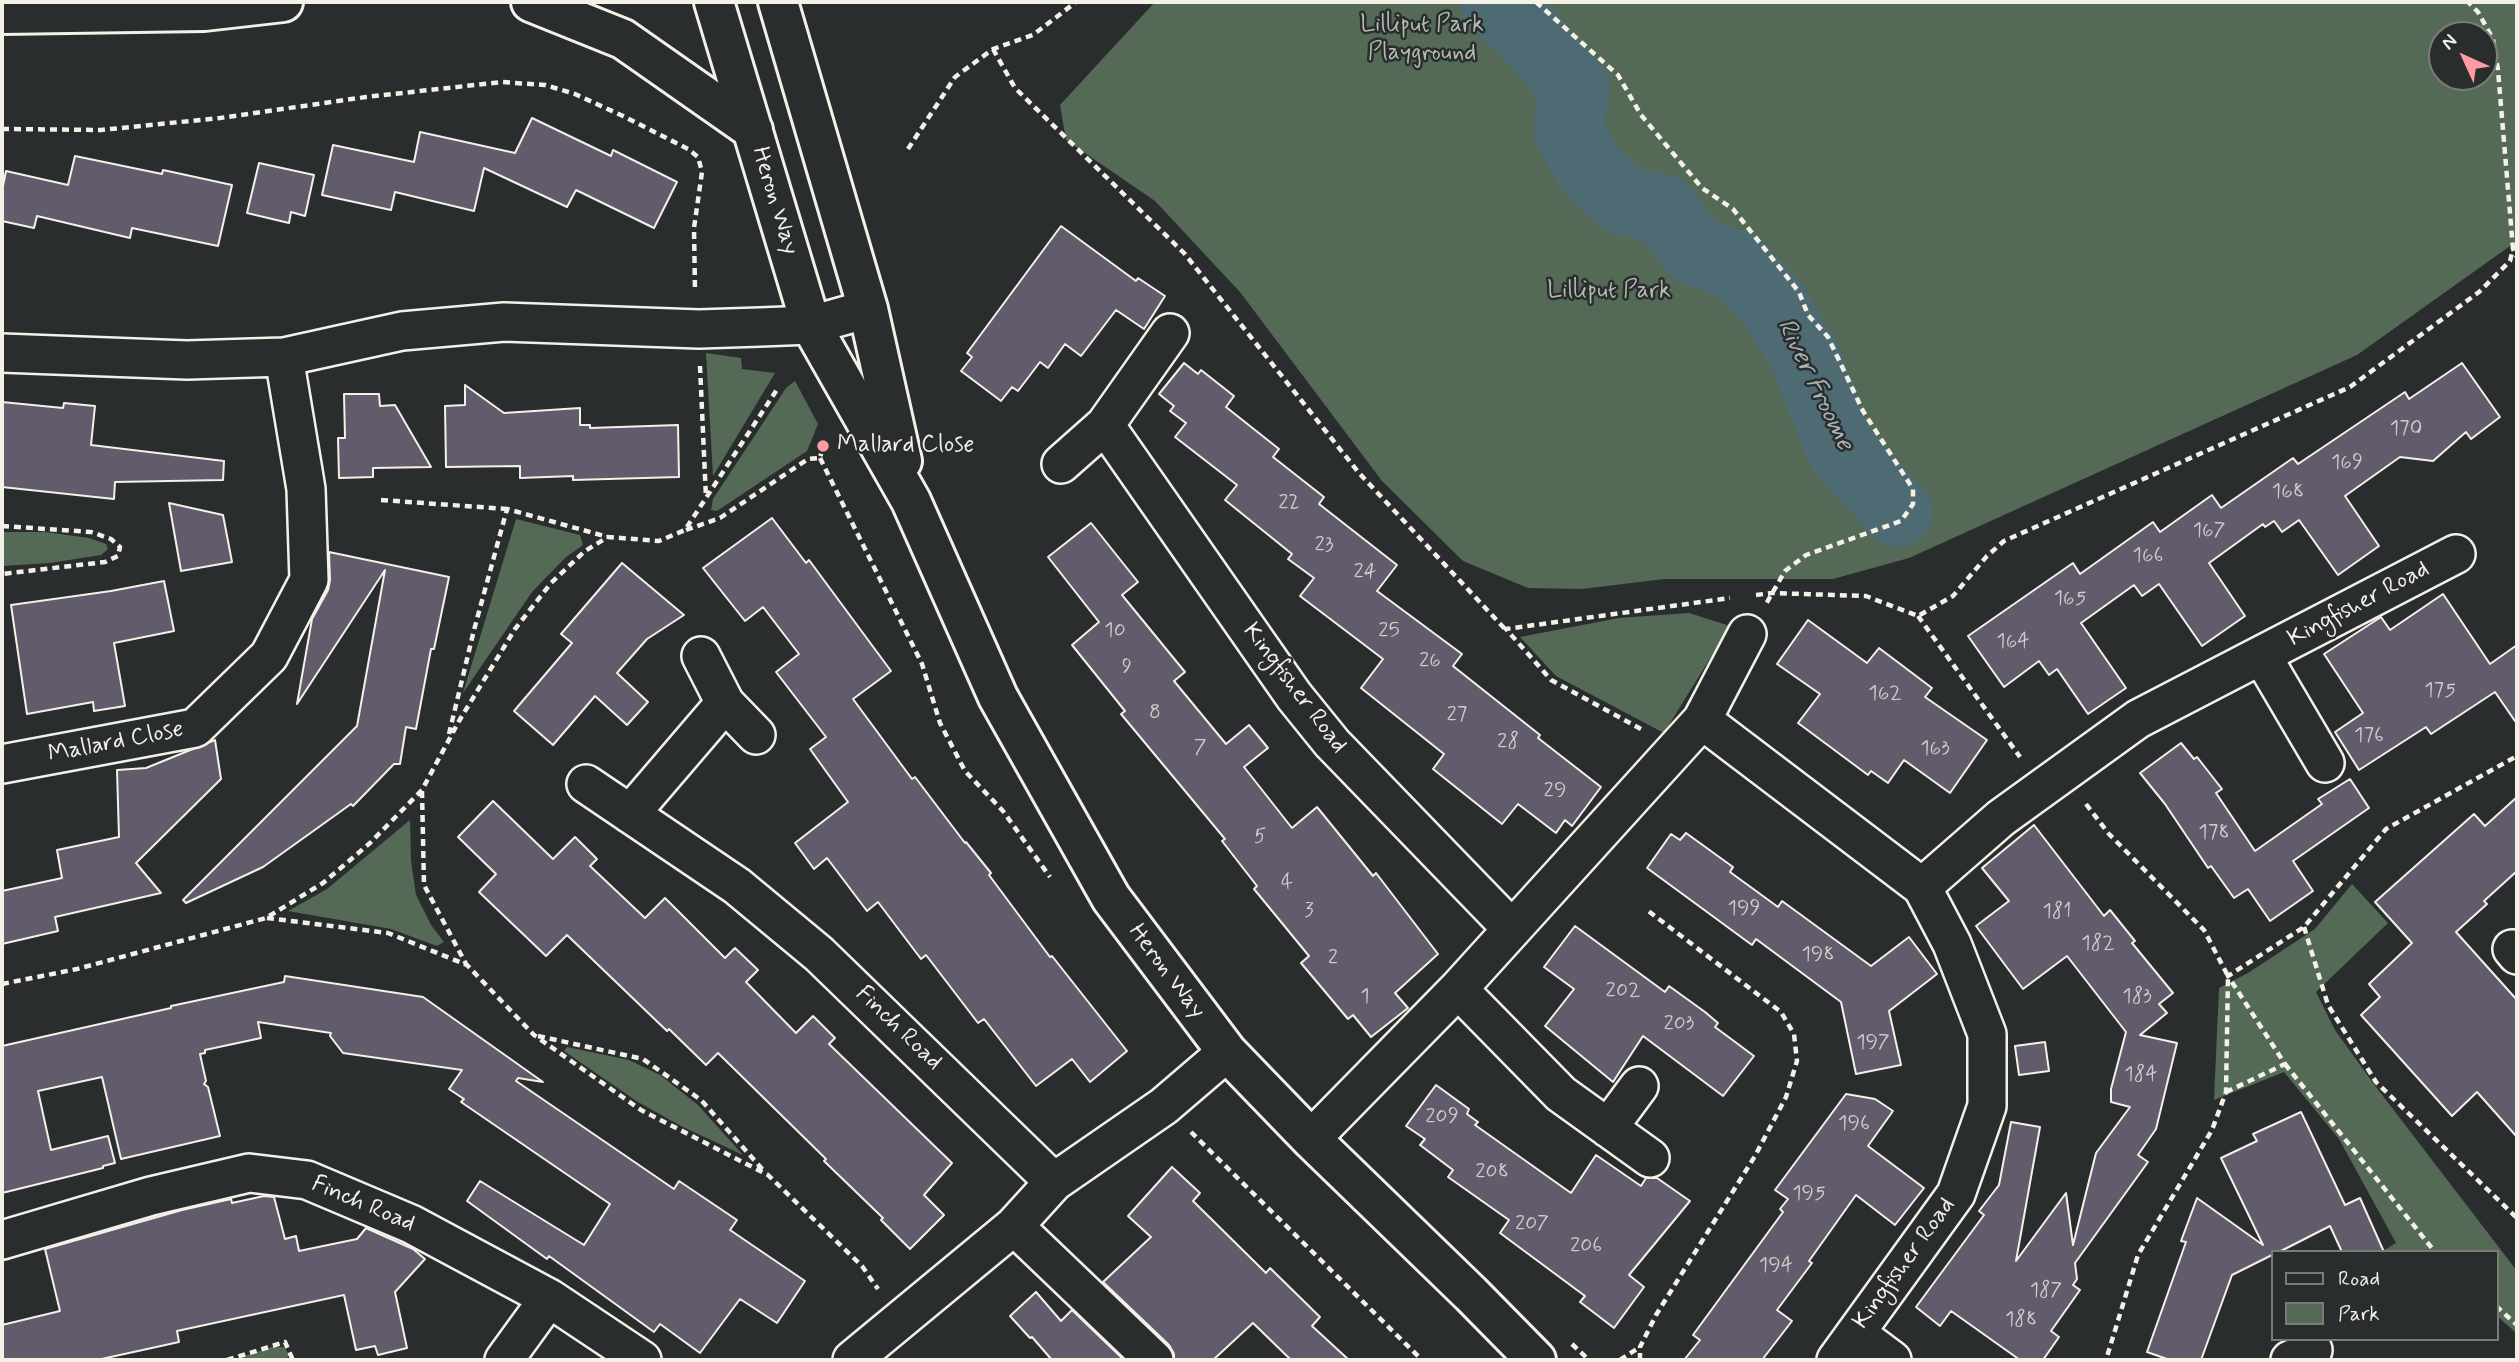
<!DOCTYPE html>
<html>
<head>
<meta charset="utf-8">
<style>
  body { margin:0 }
  #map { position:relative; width:2519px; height:1362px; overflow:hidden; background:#2a2d2e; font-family:Mynerve,sans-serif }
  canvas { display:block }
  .frame { position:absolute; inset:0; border:4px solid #f4f1e8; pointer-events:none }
  .legend { position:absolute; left:2271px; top:1250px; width:228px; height:91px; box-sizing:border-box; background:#2a2d2e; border:2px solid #7b7b78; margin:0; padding:9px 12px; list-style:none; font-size:21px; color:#f4f1e8 }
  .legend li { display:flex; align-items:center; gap:14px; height:35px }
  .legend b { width:35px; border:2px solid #7b7b78 }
  .north { position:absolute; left:2428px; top:21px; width:70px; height:70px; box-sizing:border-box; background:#2a2d2e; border:2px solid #7b7b78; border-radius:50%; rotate:315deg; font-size:19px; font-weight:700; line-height:28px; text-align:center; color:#f4f1e8 }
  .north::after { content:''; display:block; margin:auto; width:24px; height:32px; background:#ff9aa2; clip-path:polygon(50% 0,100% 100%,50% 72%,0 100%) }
</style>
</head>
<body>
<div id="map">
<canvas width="2519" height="1362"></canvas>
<div class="frame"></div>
<ul class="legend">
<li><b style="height:9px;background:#2a2d2e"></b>Road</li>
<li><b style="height:19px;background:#546a56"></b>Park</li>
</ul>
<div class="north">N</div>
</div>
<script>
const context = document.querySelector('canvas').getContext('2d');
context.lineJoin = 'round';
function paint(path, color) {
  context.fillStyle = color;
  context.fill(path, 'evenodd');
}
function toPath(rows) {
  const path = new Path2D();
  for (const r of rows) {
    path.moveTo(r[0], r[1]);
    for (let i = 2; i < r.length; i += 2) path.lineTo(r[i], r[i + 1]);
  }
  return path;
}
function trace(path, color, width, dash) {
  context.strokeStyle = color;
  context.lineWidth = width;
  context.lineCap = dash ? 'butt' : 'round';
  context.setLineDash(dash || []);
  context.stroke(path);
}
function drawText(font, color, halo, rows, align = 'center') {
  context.font = font + ' Mynerve,sans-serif';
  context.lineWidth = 5;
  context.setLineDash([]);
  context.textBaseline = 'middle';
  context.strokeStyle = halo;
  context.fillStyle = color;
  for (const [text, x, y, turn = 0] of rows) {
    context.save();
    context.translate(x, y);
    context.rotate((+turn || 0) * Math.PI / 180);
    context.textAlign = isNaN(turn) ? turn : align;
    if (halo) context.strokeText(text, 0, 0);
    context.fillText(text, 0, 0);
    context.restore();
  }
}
paint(toPath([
  [1155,2,2517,2,2517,241,2357,355,1909,558,1833,579,1664,579,1582,589,1528,588,1463,561,1382,481,1240,292,1155,201,1066,140,1060,105],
  [2442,35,2484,35,2484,77,2442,77],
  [706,353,741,358,742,369,775,373,713,476],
  [795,381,818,424,807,451,717,511,711,510,713,499,786,388],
  [516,519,580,535,583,545,565,558,532,592,463,693],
  [2,532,45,532,89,538,106,544,108,549,101,555,50,563,2,566],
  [1689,613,1730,626,1664,733,1556,676,1520,637,1619,618],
  [410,820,411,861,416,895,431,925,444,942,437,946,391,929,288,911,327,889],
  [2352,884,2388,923,2316,992,2335,1030,2373,1083,2517,1271,2517,1337,2514,1331,2496,1315,2496,1252,2381,1252,2396,1243,2339,1139,2284,1072,2214,1100,2219,988,2248,973,2315,929],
  [567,1047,629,1060,660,1075,698,1105,743,1155,681,1126,638,1102,564,1051],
  [272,1347,284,1347,289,1355,286,1360,232,1360]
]), '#546a56');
trace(toPath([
  [1495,2,1536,42,1575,88,1568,129,1590,170,1624,200,1664,210,1694,250,1735,265,1772,302,1804,355,1841,449,1898,512]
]), '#4e6a73', 70);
const building = toPath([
  [532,118,611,156,613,150,677,182,654,228,576,190,567,207,484,168,474,211,395,192,391,210,322,195,333,145,414,162,420,132,515,153,532,118],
  [75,156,162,174,163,170,232,185,218,246,132,228,130,238,37,216,34,228,2,221,2,191,6,171,68,185,75,156],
  [259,163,314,175,305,216,291,212,289,223,247,213,259,163],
  [1061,226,1136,281,1138,278,1165,296,1144,329,1116,310,1081,356,1065,344,1048,368,1040,362,1018,391,1012,387,1001,401,961,371,972,357,967,353,1061,226],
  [1184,363,1198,374,1201,370,1234,396,1226,407,1279,449,1273,457,1324,497,1319,504,1397,565,1377,591,1462,654,1453,666,1540,735,1538,738,1601,787,1572,826,1565,820,1556,833,1518,804,1502,824,1433,769,1444,754,1361,688,1383,659,1300,596,1314,578,1288,559,1292,554,1225,500,1237,485,1175,437,1186,423,1170,411,1174,406,1159,394,1184,363],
  [2462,363,2500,417,2471,439,2466,432,2433,461,2400,457,2345,496,2379,546,2338,575,2299,520,2282,532,2274,521,2265,527,2263,524,2209,563,2245,616,2202,646,2159,584,2142,596,2134,585,2081,623,2126,688,2088,714,2057,669,2049,675,2039,661,2004,687,1968,636,2073,563,2080,574,2153,522,2160,532,2212,495,2221,508,2293,458,2298,464,2405,392,2409,399,2462,363],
  [465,385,504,413,580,408,580,425,590,425,590,428,678,425,679,477,573,480,573,476,520,478,520,466,446,467,445,406,465,405,465,385],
  [344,394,379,394,380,406,395,405,431,467,373,468,373,477,339,478,338,438,345,438,344,394],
  [2,402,63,408,64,403,95,406,91,445,224,461,223,480,115,482,114,499,2,487,2,402],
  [169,503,223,515,232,562,181,571,169,503],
  [772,518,806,563,809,560,891,671,853,699,912,779,915,777,965,843,966,842,991,873,989,875,1050,957,1052,956,1127,1051,1090,1082,1072,1059,1036,1086,984,1019,978,1023,926,955,921,959,878,902,867,911,827,858,814,869,795,843,848,802,810,749,826,737,776,672,799,654,763,607,745,621,703,568,772,518],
  [1091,523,1138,582,1122,595,1185,672,1174,681,1226,744,1249,725,1268,748,1244,767,1292,828,1317,807,1373,876,1376,873,1438,954,1395,993,1408,1008,1371,1037,1353,1015,1348,1019,1301,963,1309,956,1254,889,1257,886,1222,841,1225,839,1121,714,1125,711,1072,645,1099,622,1048,557,1091,523],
  [329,552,449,577,434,649,431,649,416,729,406,727,400,764,394,764,353,806,351,804,263,867,186,903,183,900,357,726,385,570,297,704,312,619,328,590,330,580,329,552],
  [622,563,684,615,647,639,617,673,648,702,627,725,595,696,553,745,514,711,572,643,561,634,622,563],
  [164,581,174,631,114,643,125,706,94,711,93,702,27,714,11,605,111,591,164,581],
  [2443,594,2490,664,2517,645,2517,724,2495,692,2431,734,2426,727,2359,770,2335,732,2363,713,2324,654,2381,617,2390,630,2443,594],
  [1808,620,1867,663,1879,648,1932,688,1925,697,1987,740,1950,793,1904,760,1888,783,1871,771,1868,775,1798,723,1820,694,1777,664,1808,620],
  [215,740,221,779,136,863,161,893,55,917,58,931,2,944,2,891,62,878,57,850,119,837,117,770,146,768,215,740],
  [2181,743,2194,759,2197,757,2222,789,2216,793,2255,851,2322,804,2318,799,2350,779,2369,808,2293,861,2313,891,2270,921,2248,889,2234,898,2211,866,2208,868,2165,804,2140,773,2181,743],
  [2517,797,2517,871,2484,901,2487,904,2456,932,2517,1000,2517,1137,2477,1092,2452,1116,2361,1015,2380,997,2369,984,2412,943,2375,902,2474,814,2485,826,2517,797],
  [493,801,553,859,575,837,597,859,590,866,645,918,665,898,725,958,735,948,758,970,746,982,796,1033,813,1016,835,1038,829,1044,952,1163,924,1195,944,1215,910,1249,881,1220,883,1218,824,1161,826,1159,718,1053,706,1065,669,1029,667,1031,567,935,546,956,479,892,496,874,458,837,493,801],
  [2034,825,2104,916,2110,910,2135,941,2132,943,2173,993,2159,1004,2167,1013,2140,1035,2177,1043,2156,1129,2138,1155,2148,1162,2075,1263,2077,1279,2073,1285,2080,1290,2051,1331,2059,1337,2043,1360,2020,1360,1951,1311,1940,1326,1916,1307,1984,1215,1979,1211,1999,1185,2011,1122,2040,1127,2016,1261,2066,1193,2073,1245,2096,1153,2130,1107,2111,1102,2111,1089,2126,1032,2067,956,2023,989,1976,926,2009,901,1982,868,2034,825],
  [1686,833,1733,867,1730,872,1778,907,1782,901,1871,966,1909,937,1937,974,1889,1011,1901,1065,1856,1074,1841,1002,1756,939,1752,945,1647,868,1671,834,1680,840,1686,833],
  [1575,926,1665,992,1669,986,1705,1012,1718,1023,1715,1027,1754,1056,1723,1096,1643,1036,1613,1082,1545,1026,1574,989,1544,967,1575,926],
  [285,976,423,997,543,1082,518,1078,516,1081,674,1189,679,1181,737,1220,730,1230,805,1281,777,1323,740,1299,700,1353,660,1324,654,1332,549,1256,547,1259,467,1201,480,1181,584,1245,610,1204,461,1102,464,1099,449,1089,462,1070,343,1053,330,1036,331,1033,258,1022,261,1038,205,1050,205,1053,200,1054,206,1081,204,1084,208,1087,220,1136,121,1159,102,1077,38,1091,51,1150,108,1136,115,1163,103,1166,103,1168,2,1193,2,1046,171,1008,171,1006,284,982,285,976],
  [2045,1042,2049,1071,2019,1075,2015,1046,2045,1042],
  [1436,1085,1469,1109,1467,1114,1478,1122,1475,1125,1571,1193,1596,1155,1641,1186,1646,1178,1657,1178,1690,1201,1629,1275,1644,1287,1614,1328,1580,1302,1585,1296,1500,1233,1509,1220,1448,1177,1453,1170,1420,1145,1425,1139,1406,1126,1436,1085],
  [1846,1094,1875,1099,1893,1111,1868,1146,1924,1188,1895,1225,1856,1195,1809,1261,1812,1263,1777,1310,1792,1321,1762,1360,1684,1360,1700,1340,1693,1335,1783,1212,1780,1209,1788,1199,1775,1190,1846,1094],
  [2301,1112,2345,1205,2360,1198,2384,1252,2342,1252,2330,1226,2279,1252,2272,1252,2272,1255,2232,1275,2201,1360,2170,1360,2147,1352,2186,1242,2181,1241,2197,1198,2263,1245,2221,1158,2257,1141,2253,1134,2301,1112],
  [1172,1167,1200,1193,1193,1201,1266,1273,1270,1268,1320,1317,1312,1326,1349,1360,1291,1360,1253,1323,1213,1360,1174,1360,1174,1354,1169,1345,1103,1282,1151,1237,1128,1216,1172,1167],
  [264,1196,274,1197,285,1239,296,1236,299,1251,357,1239,366,1228,413,1249,425,1259,395,1292,407,1348,378,1355,375,1346,356,1350,344,1295,177,1331,179,1342,97,1360,2,1360,2,1325,60,1311,45,1249,182,1210,231,1199,232,1203,264,1196],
  [1036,1292,1061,1321,1072,1310,1124,1360,1052,1360,1032,1337,1030,1338,1010,1316,1036,1292]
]);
paint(building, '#615b6c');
trace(building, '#f4f1e8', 2);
const street = toPath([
  [2,353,187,360,284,357,402,331,504,322,699,329,760,327,811,325,868,309],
  [1105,425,1294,696,1332,743,1512,929],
  [1061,464,1105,425,1170,333],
  [2262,656,2325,763],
  [725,703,756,735],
  [1702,720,1922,887,1952,944,1987,1034,1987,1106,1956,1194,1836,1360],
  [2,764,195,728,269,656,309,580,306,489,284,357],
  [586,784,737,886,819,954,1054,1182],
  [630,814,725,703,701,656],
  [1922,887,2001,818,2138,719,2456,554],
  [2512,949,2517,955],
  [1458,989,1561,1094,1650,1158],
  [1608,1128,1639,1086],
  [1311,1139,1458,989,1702,720,1747,634],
  [1014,1226,1154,1360],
  [2,1240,151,1196,249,1173,307,1180,411,1224,549,1298,642,1360],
  [1856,1333,1892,1360],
  [504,1360,549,1298],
  [852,1360,1014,1226,1054,1182,1164,1106,1227,1052],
  [2290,1360,2313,1350]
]);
const secondary = toPath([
  [531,2,623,39,753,130],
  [714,2,811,325,911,501,998,697,1111,898,1227,1052,1311,1139,1471,1294,1536,1360],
  [778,2,868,309,902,461]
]);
const primary = toPath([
  [2,14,204,11,283,2]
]);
trace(street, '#f4f1e8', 42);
trace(secondary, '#f4f1e8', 44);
trace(primary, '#f4f1e8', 44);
trace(toPath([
  [1536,2,1618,75,1641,115,1702,188,1733,209,1799,292,1808,315,1828,337,1863,411,1913,489,1913,504,1901,521,1806,555,1785,571,1766,604],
  [993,49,1015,88,1184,253,1359,473,1505,629],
  [2,129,101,130,220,118,366,97,502,82,545,85,575,94,623,116,688,149,698,157,702,172,694,228,695,291],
  [908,149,955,77,993,49,1033,35,1076,2],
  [2517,246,2513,249,2517,257],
  [700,366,706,498],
  [820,458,922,664,940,723,965,771,1003,811,1050,877],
  [381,500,507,509],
  [2,526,91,532,111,539,120,547,118,556,105,562,2,574],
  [686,530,720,518,808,459,820,458,823,446],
  [1756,595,1772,593,1866,596,1918,616,1953,596,1987,556,2004,541,2350,387,2479,292,2510,261,2513,249,2498,70,2493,39,2478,12,2468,2],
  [1918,616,2020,757],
  [1641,729,1551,680,1506,629,1730,598],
  [449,734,474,630,507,509,608,537],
  [422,791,424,885,466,964],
  [2086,804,2109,834,2204,930,2228,976,2226,1092,2212,1130,2138,1255,2106,1360],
  [267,918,388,933,467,965,534,1035,641,1110,768,1175,862,1266,878,1289],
  [2304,927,2328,1005,2376,1082,2517,1218],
  [2,984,77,969,266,918,323,883,370,843,422,790,459,721,515,629,551,583,585,551,608,537,659,541,685,530,778,388],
  [538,1036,643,1059,701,1100,763,1170],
  [2285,1064,2435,1252],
  [2226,1092,2285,1064,2228,976,2304,927,2386,829,2517,756],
  [1191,1132,1422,1360],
  [2496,1306,2517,1325],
  [1572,1344,1589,1360],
  [227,1360,285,1342,292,1358,291,1360],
  [1620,1360,1640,1347],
  [1640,1360,1640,1347,1656,1315,1755,1156,1786,1097,1797,1061,1794,1034,1781,1012,1647,910]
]), '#f4f1e8', 4.5, [7, 5]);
trace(street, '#2a2d2e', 37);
trace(secondary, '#2a2d2e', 38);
trace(primary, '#2a2d2e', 38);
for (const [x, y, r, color] of [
  [823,446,7,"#ff9aa2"]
]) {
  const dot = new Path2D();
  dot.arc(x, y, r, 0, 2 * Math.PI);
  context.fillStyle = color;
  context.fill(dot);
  trace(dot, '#2a2d2e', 2.5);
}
drawText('21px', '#cfccc9', null, [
  ["170",2406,430],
  ["169",2347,464],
  ["168",2288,493],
  ["22",1289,504],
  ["167",2209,532],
  ["23",1324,546],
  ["166",2148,557],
  ["24",1365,573],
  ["165",2070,600],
  ["10",1115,632],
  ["25",1389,632],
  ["164",2013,643],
  ["26",1430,662],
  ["9",1127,668],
  ["175",2440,692],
  ["162",1885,695],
  ["8",1155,714],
  ["27",1457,716],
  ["176",2369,737],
  ["28",1508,743],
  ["7",1200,749],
  ["163",1935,750],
  ["29",1555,792],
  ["178",2214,834],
  ["5",1260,838],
  ["4",1287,884],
  ["199",1744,910],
  ["3",1309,912],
  ["181",2057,913],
  ["182",2098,945],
  ["198",1818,956],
  ["2",1333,959],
  ["202",1623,992],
  ["1",1365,998],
  ["183",2137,998],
  ["203",1679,1025],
  ["197",1873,1044],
  ["184",2141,1076],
  ["209",1442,1118],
  ["196",1854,1125],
  ["208",1492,1173],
  ["195",1809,1195],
  ["207",1532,1225],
  ["206",1586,1247],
  ["194",1776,1267],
  ["187",2046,1292],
  ["188",2021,1321]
]);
drawText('24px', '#b4bbae', '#2a2d2e', [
  ["Lilliput Park",1422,26],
  ["Playground",1422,54],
  ["Lilliput Park",1609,292]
]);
drawText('24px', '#f4f1e8', '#2a2d2e', [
  ["Heron Way",774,201,73],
  ["Kingfisher Road",2359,605,-28],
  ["Kingfisher Road",1294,689,53],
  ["Mallard Close",116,743,-11],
  ["Heron Way",1166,972,53],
  ["Finch Road",898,1029,44],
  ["Finch Road",363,1205,23],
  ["Kingfisher Road",1905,1264,-54]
]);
drawText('24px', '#f4f1e8', '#2a2d2e', [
  ["Mallard Close",837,446]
], 'left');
drawText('italic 26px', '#a9b4b3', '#2a2d2e', [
  ["River Froome",1814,385,64]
]);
</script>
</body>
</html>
